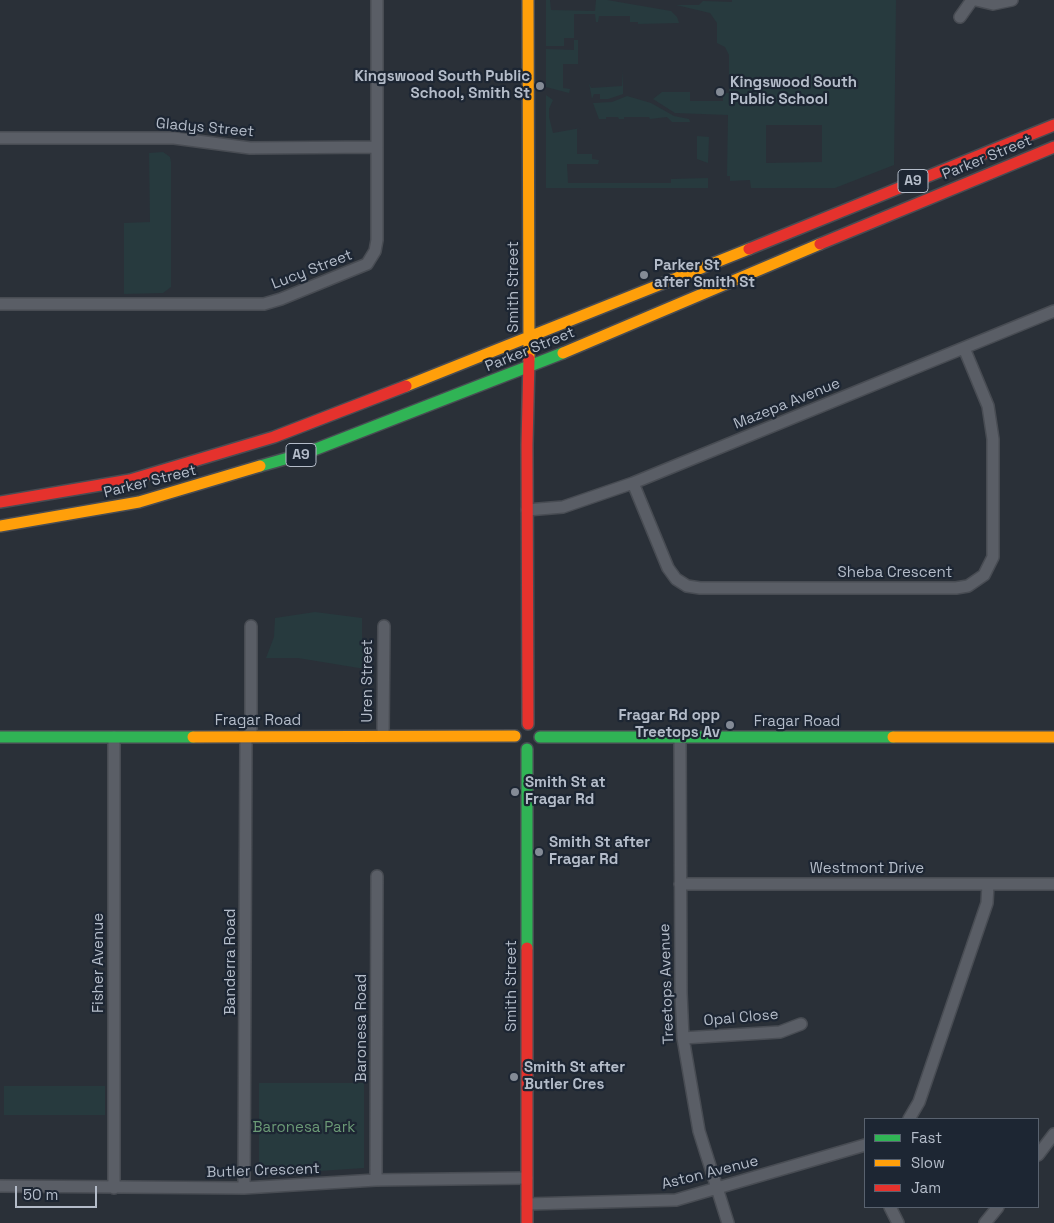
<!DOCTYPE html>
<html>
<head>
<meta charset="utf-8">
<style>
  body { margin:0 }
  #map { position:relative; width:1054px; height:1223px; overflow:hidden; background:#2a3038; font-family:"Space Grotesk",sans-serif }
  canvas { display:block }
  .legend { position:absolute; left:864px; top:1118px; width:175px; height:90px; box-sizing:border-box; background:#1d2633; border:1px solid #59626f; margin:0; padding:6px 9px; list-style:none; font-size:15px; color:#b4bcc9 }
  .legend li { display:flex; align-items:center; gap:10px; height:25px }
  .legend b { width:25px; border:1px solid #59626f }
  .scale { position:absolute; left:15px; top:1186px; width:82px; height:22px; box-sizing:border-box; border:2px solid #b4bcc9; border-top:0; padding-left:6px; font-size:15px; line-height:18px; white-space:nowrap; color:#b4bcc9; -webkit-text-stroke:4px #1d2633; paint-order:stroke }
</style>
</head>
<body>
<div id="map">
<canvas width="1054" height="1223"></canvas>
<ul class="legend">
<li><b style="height:6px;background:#30b455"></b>Fast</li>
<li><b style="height:6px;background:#ff9f0a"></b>Slow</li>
<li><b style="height:6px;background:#e5322d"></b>Jam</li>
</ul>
<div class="scale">50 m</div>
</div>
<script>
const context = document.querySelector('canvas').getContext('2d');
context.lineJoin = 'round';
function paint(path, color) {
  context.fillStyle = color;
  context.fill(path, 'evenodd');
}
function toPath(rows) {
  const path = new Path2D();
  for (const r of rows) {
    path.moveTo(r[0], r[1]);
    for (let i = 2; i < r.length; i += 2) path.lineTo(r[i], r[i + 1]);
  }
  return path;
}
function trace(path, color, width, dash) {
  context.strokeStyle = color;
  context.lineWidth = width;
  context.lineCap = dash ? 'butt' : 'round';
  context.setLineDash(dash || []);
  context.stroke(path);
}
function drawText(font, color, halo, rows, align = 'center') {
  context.font = font + ' "Space Grotesk",sans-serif';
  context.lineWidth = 4.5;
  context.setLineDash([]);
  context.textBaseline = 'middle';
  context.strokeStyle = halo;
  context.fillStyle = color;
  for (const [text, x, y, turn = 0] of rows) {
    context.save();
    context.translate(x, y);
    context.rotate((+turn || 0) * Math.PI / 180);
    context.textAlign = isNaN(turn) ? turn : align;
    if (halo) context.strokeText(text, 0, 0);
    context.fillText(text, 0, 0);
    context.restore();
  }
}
paint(toPath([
  [546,0,550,0,551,10,595,11,596,0,607,0,671,11,677,17,679,23,638,24,638,22,630,22,630,16,599,16,598,22,596,22,595,14,574,14,574,38,564,38,564,46,546,46],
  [732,0,896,0,894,165,835,188,751,188,750,180,730,181,730,176,727,176,728,115,675,113,653,99,662,92,690,92,690,101,723,101,723,93,729,93,729,55,725,47,717,43,717,23,710,13,676,5,699,5,703,1,732,2],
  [766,125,822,125,822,162,766,163],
  [574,40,578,40,578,64,563,64,563,88,570,89,569,93,546,87,546,49,574,50],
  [623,70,623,94,608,99,600,99,600,94,594,94,592,99,589,83,591,88,622,86],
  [546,95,553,100,549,109,549,117,553,133,581,128,577,129,577,154,592,154,592,159,599,160,598,164,567,164,568,183,671,183,671,179,708,178,708,188,546,188],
  [627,96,651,103,674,116,689,119,690,122,672,122,667,117,650,119,649,117,624,117,624,119,619,119,618,117,606,117,606,119,599,119,593,103,612,102],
  [697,136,709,137,708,163,697,159],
  [163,152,170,157,171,162,171,287,163,293,124,294,124,223,150,222,149,153],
  [315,612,362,618,362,637,370,657,371,670,298,658,266,658,274,637,275,618],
  [259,1083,364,1083,364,1168,259,1175],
  [4,1086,105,1086,105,1115,4,1115]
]), '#273a3e');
const street = toPath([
  [976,0,993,4,1012,0],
  [960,17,972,0],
  [0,138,174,138,250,148,377,147],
  [0,304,264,304,281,299,367,264,375,251,377,240,377,0],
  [633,483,668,568,676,579,687,586,700,588,956,588,968,586,984,575,993,557,993,439,988,406,964,348],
  [527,510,563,507,633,483,1054,311],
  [251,626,251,736],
  [383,736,384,626],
  [680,737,681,993,683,1038,699,1131,728,1223],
  [680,884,1054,884],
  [683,1038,780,1032,801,1024],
  [909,1119,919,1102,987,903,988,884],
  [1038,1155,1054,1134],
  [376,1180,377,876],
  [0,1186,244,1188,376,1180,527,1178],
  [114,1188,114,737],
  [244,1188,246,736],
  [527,1204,676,1200,865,1145],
  [890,1207,898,1223],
  [985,1223,998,1207]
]);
const fast = toPath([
  [260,466,306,453,563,353],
  [0,737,193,737],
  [540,737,893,737],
  [527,749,527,948]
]);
const slow = toPath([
  [528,0,529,359],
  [563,353,820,244],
  [406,386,749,249],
  [0,526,139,502,260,466],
  [193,737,515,736],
  [893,737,1054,737]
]);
const jam = toPath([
  [820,244,1054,147],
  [749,249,1054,125],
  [0,502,130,480,274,437,406,386],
  [528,724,527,445,529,359],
  [527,948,527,1223]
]);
trace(street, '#484c53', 14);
trace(fast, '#484c53', 14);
trace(slow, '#484c53', 14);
trace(jam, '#484c53', 14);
trace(street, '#5a5e66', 11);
trace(fast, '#30b455', 11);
trace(slow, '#ff9f0a', 11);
trace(jam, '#e5322d', 11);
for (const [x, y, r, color] of [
  [540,86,5,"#848b96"],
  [720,92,5,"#848b96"],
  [644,275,5,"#848b96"],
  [730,725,5,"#848b96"],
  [515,792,5,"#848b96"],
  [539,852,5,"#848b96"],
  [514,1077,5,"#848b96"]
]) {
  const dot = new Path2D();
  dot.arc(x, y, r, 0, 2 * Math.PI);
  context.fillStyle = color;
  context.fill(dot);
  trace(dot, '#1d2633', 2);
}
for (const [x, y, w] of [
  [913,181,30],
  [301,455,30]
]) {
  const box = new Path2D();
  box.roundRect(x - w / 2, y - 11.5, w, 23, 4);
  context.fillStyle = '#1d2633';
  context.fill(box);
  trace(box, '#b4bcc9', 1);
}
drawText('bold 14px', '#b4bcc9', null, [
  ["A9",913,181],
  ["A9",301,455]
]);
drawText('bold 15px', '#b4bcc9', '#1d2633', [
  ["Kingswood South Public",530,77,"right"],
  ["School, Smith St",530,94,"right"],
  ["Kingswood South",730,83],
  ["Public School",730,100],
  ["Parker St",654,266],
  ["after Smith St",654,283],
  ["Fragar Rd opp",720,716,"right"],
  ["Treetops Av",720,733,"right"],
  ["Smith St at",525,783],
  ["Fragar Rd",525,800],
  ["Smith St after",549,843],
  ["Fragar Rd",549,860],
  ["Smith St after",524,1068],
  ["Butler Cres",524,1085]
], 'left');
drawText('15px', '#b4bcc9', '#1d2633', [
  ["Gladys Street",205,128,5],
  ["Parker Street",987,158,-22],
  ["Lucy Street",312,270,-21],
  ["Smith Street",514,287,-90],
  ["Parker Street",530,350,-22],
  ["Mazepa Avenue",787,404,-22],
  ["Parker Street",150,482,-14],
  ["Sheba Crescent",895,573],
  ["Uren Street",368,681,-90],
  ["Fragar Road",258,721],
  ["Fragar Road",797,722],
  ["Westmont Drive",867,869],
  ["Banderra Road",231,962,-90],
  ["Fisher Avenue",99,963,-90],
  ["Treetops Avenue",667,984,-92],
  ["Smith Street",512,986,-90],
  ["Opal Close",741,1018,-5],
  ["Baronesa Road",362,1028,-90],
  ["Butler Crescent",263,1171,-2],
  ["Aston Avenue",710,1173,-14]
]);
drawText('15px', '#6b9a76', '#1d2633', [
  ["Baronesa Park",304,1128]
]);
</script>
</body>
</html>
